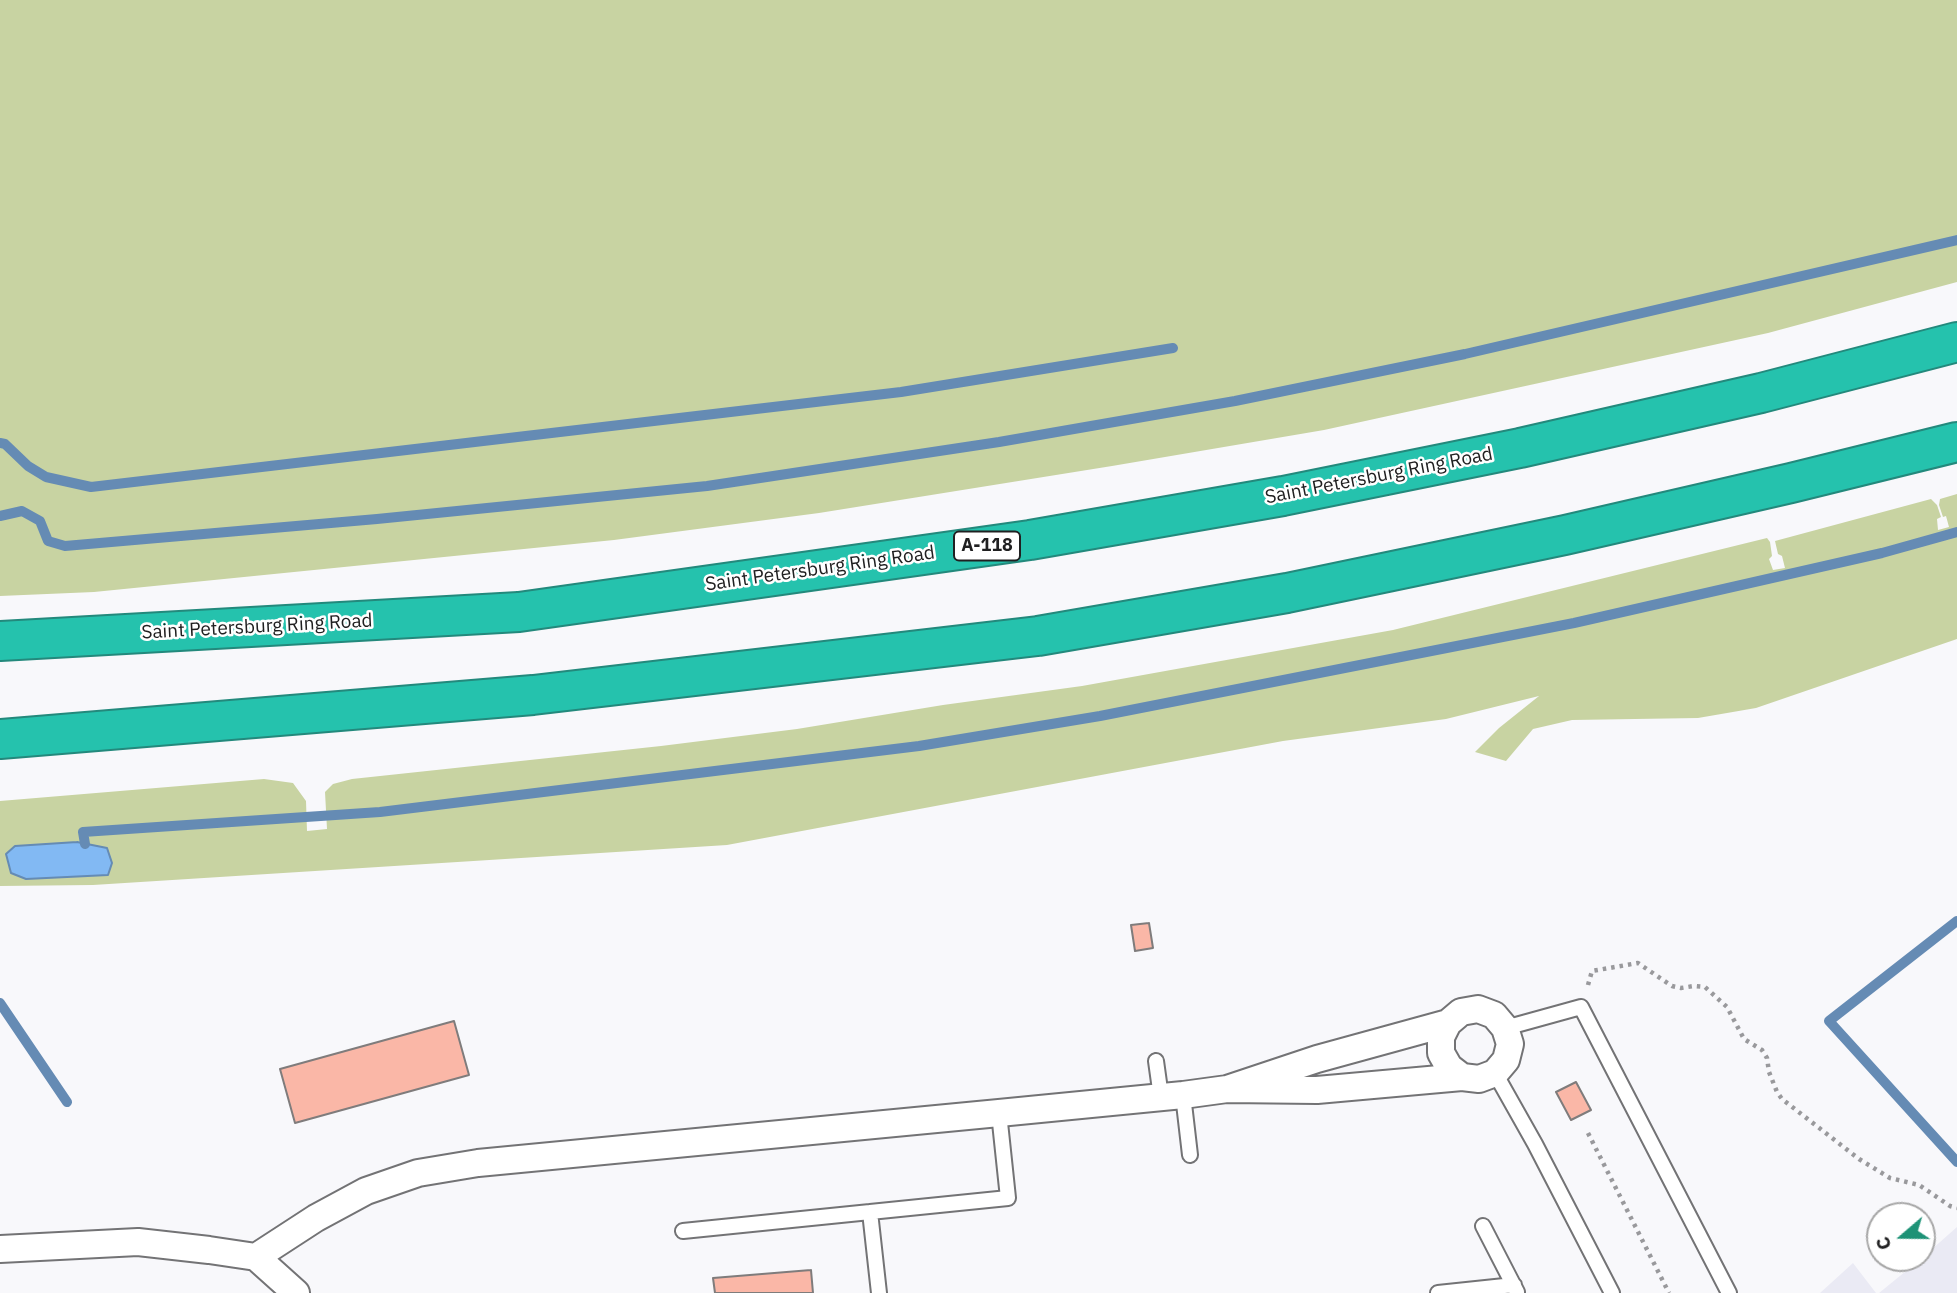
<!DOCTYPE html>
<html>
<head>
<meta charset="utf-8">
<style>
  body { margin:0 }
  #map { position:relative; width:1957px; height:1293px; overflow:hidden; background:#f8f8fb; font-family:"IBM Plex Sans",sans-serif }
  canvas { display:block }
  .north { position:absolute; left:1866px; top:1202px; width:70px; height:70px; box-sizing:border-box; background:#fff; border:2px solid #a6a6a6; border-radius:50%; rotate:250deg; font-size:19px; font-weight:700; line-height:28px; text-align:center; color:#202021 }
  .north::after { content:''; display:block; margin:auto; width:24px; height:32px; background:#1d9276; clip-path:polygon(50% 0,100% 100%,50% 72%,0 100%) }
</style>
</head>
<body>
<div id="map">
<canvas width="1957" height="1293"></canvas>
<div class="north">С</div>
</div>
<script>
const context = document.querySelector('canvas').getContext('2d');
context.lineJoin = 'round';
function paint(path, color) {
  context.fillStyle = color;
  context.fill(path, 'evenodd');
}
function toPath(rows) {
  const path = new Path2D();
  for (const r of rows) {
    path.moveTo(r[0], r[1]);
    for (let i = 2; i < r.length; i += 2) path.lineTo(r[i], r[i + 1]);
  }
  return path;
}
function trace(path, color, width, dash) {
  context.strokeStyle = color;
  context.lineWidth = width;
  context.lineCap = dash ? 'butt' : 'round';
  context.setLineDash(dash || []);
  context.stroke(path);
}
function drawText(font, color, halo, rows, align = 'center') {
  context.font = font + ' "IBM Plex Sans",sans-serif';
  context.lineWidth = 5;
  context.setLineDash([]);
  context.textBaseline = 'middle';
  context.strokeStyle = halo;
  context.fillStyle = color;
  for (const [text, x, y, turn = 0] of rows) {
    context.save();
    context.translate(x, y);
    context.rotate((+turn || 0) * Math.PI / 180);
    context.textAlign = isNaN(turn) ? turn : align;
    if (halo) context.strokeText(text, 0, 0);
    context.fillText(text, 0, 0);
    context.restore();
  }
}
paint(toPath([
  [1957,1227,1957,1293,1879,1293,1922,1258],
  [1853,1263,1876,1293,1820,1293]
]), '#eaeaf4');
paint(toPath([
  [0,0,1957,0,1957,282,1768,333,1324,430,1112,466,819,513,614,540,94,592,0,596],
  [1957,494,1957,639,1756,708,1698,718,1572,720,1533,729,1506,761,1475,752,1499,728,1539,696,1446,719,1283,741,727,845,93,885,0,886,0,801,264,779,293,783,306,801,307,831,327,829,325,792,333,784,352,779,661,746,797,729,943,705,1082,686,1393,630,1767,538,1770,542,1772,556,1769,559,1773,570,1785,568,1782,556,1778,554,1775,541,1931,499,1937,505,1941,517,1937,519,1938,530,1949,527,1946,516,1943,517,1939,505,1940,499]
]), '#c8d3a2');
const water = toPath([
  [77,842,107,848,112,863,108,875,26,879,11,873,6,854,15,846,77,842]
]);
paint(water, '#82b9f3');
trace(water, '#658bb4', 2);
trace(toPath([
  [0,443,5,444,28,466,46,477,91,487,901,392,1173,348],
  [0,516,22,511,40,521,48,541,65,546,377,519,707,486,999,442,1235,401,1465,354,1957,240],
  [85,844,83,832,380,812,919,746,1100,716,1574,623,1882,553,1957,532],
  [1957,921,1829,1021,1957,1162],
  [0,1003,67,1102]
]), '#658bb4', 10);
const building = toPath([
  [1149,923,1153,948,1135,951,1131,925,1149,923],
  [454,1021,469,1075,295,1123,280,1069,454,1021],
  [1576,1082,1591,1110,1571,1120,1556,1092,1576,1082],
  [811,1270,813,1293,715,1293,713,1278,811,1270]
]);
paint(building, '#fab7a7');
trace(building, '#7f7c7c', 2);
const lane = toPath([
  [1505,1028,1581,1007,1729,1293],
  [1156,1061,1161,1097],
  [1495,1073,1535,1144,1612,1293],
  [1183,1095,1190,1155],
  [870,1212,879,1293],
  [1483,1226,1517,1292],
  [683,1231,1008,1198,999,1113],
  [1438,1293,1514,1285]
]);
const street = toPath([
  [1448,1023,1441,1037,1441,1053,1449,1067,1462,1077,1479,1079,1495,1073,1506,1060,1510,1044,1505,1028,1494,1015,1478,1009,1461,1012,1448,1023,1317,1059,1227,1089,1317,1090,1462,1077],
  [0,1249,138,1242,209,1250,256,1257,296,1293],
  [256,1257,316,1218,366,1191,418,1173,478,1163,999,1113,1183,1095,1227,1089]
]);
const highway = toPath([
  [0,641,519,612,1030,540,1283,496,1520,448,1761,393,1957,342],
  [0,739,533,695,1038,636,1287,593,1565,535,1791,483,1957,442]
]);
trace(lane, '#737375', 18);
trace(street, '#737375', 30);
trace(highway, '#23897c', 42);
trace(toPath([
  [1588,985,1592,971,1638,963,1672,986,1681,988,1694,986,1705,987,1727,1007,1744,1039,1762,1050,1767,1058,1769,1072,1777,1092,1782,1099,1859,1159,1890,1178,1919,1185,1950,1206,1957,1208],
  [1588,1133,1669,1293]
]), '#99999c', 4.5, [3.5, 5]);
trace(lane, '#fff', 14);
trace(street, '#fff', 26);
trace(highway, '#25c2ad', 38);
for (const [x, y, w] of [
  [987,546,66]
]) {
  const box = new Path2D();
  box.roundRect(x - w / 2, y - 14.5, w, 29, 5);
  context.fillStyle = '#fff';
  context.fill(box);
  trace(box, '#202021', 2);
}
drawText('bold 18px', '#202021', null, [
  ["А-118",987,546]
]);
drawText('19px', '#202021', '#fff', [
  ["Saint Petersburg Ring Road",1379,476,-11],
  ["Saint Petersburg Ring Road",820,569,-8],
  ["Saint Petersburg Ring Road",257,627,-3]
]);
</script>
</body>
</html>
